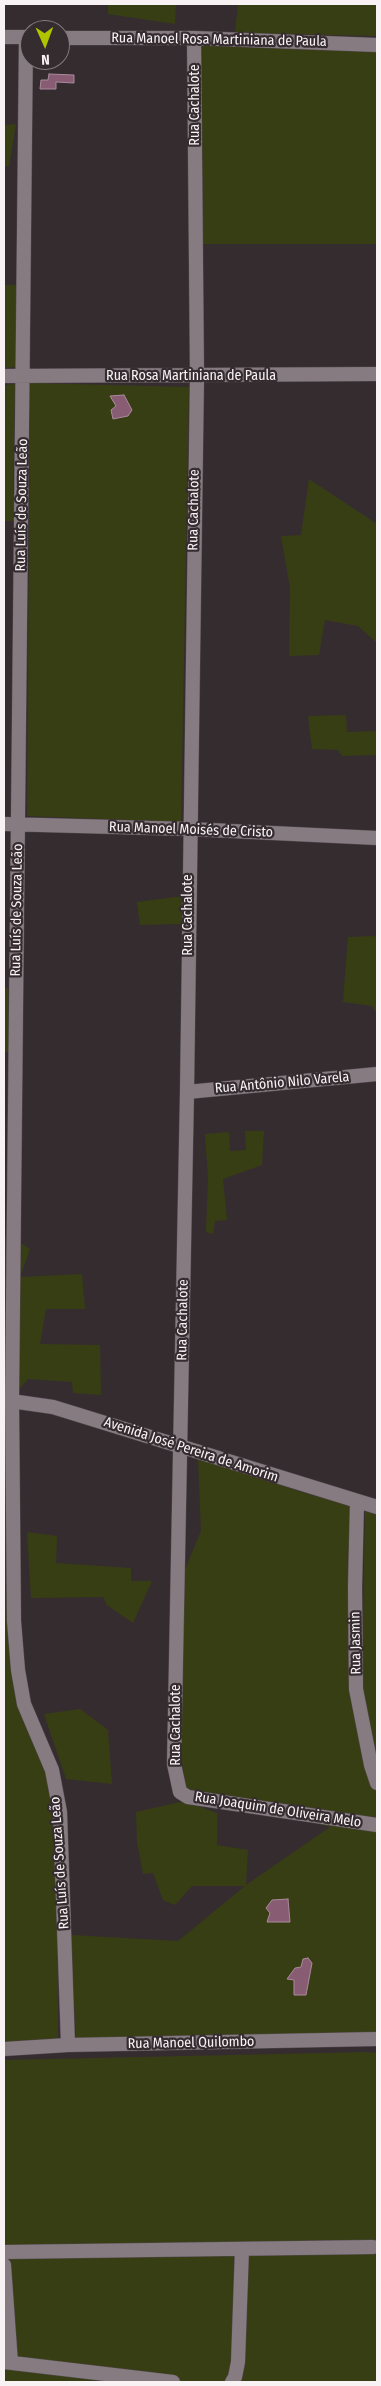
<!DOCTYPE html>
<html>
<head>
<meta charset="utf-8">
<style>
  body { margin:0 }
  #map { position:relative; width:381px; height:2386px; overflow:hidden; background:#352c30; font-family:"Fira Sans Condensed",sans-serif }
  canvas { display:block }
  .frame { position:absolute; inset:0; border:5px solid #f8f2f5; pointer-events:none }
  .north { position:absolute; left:20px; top:20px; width:50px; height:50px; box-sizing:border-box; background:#352c30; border:1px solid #837b7f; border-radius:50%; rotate:178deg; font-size:14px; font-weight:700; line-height:20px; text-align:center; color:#f8f2f5 }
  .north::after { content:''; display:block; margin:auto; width:18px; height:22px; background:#b0c500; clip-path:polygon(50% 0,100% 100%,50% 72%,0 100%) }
</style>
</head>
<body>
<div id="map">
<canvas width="381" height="2386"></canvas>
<div class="frame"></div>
<div class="north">N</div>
</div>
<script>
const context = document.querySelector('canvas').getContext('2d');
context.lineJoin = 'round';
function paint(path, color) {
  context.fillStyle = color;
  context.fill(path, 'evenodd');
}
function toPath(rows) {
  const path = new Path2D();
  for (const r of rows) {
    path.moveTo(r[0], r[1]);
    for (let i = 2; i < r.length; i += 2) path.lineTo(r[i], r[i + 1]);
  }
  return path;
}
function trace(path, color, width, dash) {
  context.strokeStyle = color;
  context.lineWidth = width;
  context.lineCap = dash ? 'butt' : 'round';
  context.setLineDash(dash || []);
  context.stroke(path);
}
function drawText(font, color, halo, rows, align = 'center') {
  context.font = font + ' "Fira Sans Condensed",sans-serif';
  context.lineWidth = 4.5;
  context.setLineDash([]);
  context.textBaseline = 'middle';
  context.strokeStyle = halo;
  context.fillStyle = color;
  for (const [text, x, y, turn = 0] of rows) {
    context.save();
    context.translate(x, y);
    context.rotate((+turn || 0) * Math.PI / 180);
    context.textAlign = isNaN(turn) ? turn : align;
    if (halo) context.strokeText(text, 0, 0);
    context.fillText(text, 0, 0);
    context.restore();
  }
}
paint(toPath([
  [108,4,176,4,175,24,108,14],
  [238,4,377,4,377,36,235,33],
  [201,43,377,50,377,244,203,244],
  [16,124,9,166,4,166,4,125],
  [4,285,18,285,16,367,4,368],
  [30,383,189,387,181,822,27,816],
  [15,384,13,492,15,521,4,521,4,385],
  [309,479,377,524,377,643,358,626,325,620,319,655,289,656,290,588,281,536,301,535],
  [346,715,347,732,377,731,377,755,342,756,338,750,312,749,308,716],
  [183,896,182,924,140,925,137,902],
  [377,936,377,1014,372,1006,343,1002,348,937],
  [4,988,8,988,9,1052,4,1052],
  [245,1131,264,1131,262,1165,223,1179,227,1220,215,1221,213,1234,206,1232,208,1178,205,1134,229,1132,230,1151,246,1150],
  [8,1235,30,1249,20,1277,82,1274,85,1309,46,1309,40,1344,100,1345,101,1395,73,1393,72,1382,28,1379,20,1388,4,1389,4,1238],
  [4,1414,7,1414,21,1714,48,1780,58,1858,58,2040,4,2042],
  [198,1458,308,1494,353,1506,362,1669,365,1509,377,1513,377,2037,76,2041,71,1935,178,1941,245,1886,192,1886,175,1905,163,1900,153,1873,143,1874,137,1842,136,1812,184,1801,217,1813,217,1845,248,1850,246,1885,330,1827,186,1788,180,1749,184,1572,201,1531],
  [27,1532,57,1536,56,1563,131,1568,131,1581,152,1581,133,1623,107,1605,103,1597,31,1598],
  [80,1709,108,1730,112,1784,66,1779,44,1714],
  [367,2052,377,2053,377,2382,4,2382,4,2060]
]), '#383e14');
const water = toPath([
  [49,74,74,75,74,83,56,82,56,89,40,89,41,80,48,80,49,74],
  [124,395,132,410,128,416,113,419,111,410,116,406,110,396,124,395],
  [288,1899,290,1922,267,1922,270,1913,266,1908,272,1900,288,1899],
  [308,1958,312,1963,306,1995,294,1995,294,1980,287,1979,295,1968,301,1967,303,1959,308,1958]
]);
paint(water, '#885d74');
trace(water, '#aa8a9b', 1);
const minor = toPath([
  [4,37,30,37],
  [26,37,12,1400,14,1621,18,1670,24,1704,52,1770,60,1812,68,2045],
  [60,38,194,38,377,45],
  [194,38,197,376,187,1092,174,1764,180,1792,188,1797,377,1825],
  [4,376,377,374],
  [4,824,189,829,377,838],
  [187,1092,377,1074],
  [357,1502,355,1588,356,1689,371,1765,377,1783],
  [4,2049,68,2045,377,2039],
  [4,2252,373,2247],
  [4,2265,11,2363],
  [4,2362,173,2382],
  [232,2382,235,2377,238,2362,242,2249]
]);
const secondary = toPath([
  [4,1400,53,1407,377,1507]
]);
trace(minor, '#51494d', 15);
trace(secondary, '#51494d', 15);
trace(minor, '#867b80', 14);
trace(secondary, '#867b80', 14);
drawText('14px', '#f8f2f5', '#352c30', [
  ["Rua Manoel Rosa Martiniana de Paula",219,40,1],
  ["Rua Cachalote",195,105,-90],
  ["Rua Rosa Martiniana de Paula",191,376],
  ["Rua Luís de Souza Leão",22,505,-89],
  ["Rua Cachalote",194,510,-89],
  ["Rua Manoel Moisés de Cristo",191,830,2],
  ["Rua Luís de Souza Leão",17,910,-89],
  ["Rua Cachalote",188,915,-90],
  ["Rua Antônio Nilo Varela",282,1083,-5],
  ["Rua Cachalote",183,1320,-89],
  ["Avenida José Pereira de Amorim",191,1450,18],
  ["Rua Jasmin",356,1643,-91],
  ["Rua Cachalote",176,1725,-90],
  ["Rua Joaquim de Oliveira Melo",278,1810,9],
  ["Rua Luís de Souza Leão",60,1863,-94],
  ["Rua Manoel Quilombo",191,2043,-1]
]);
</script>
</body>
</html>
